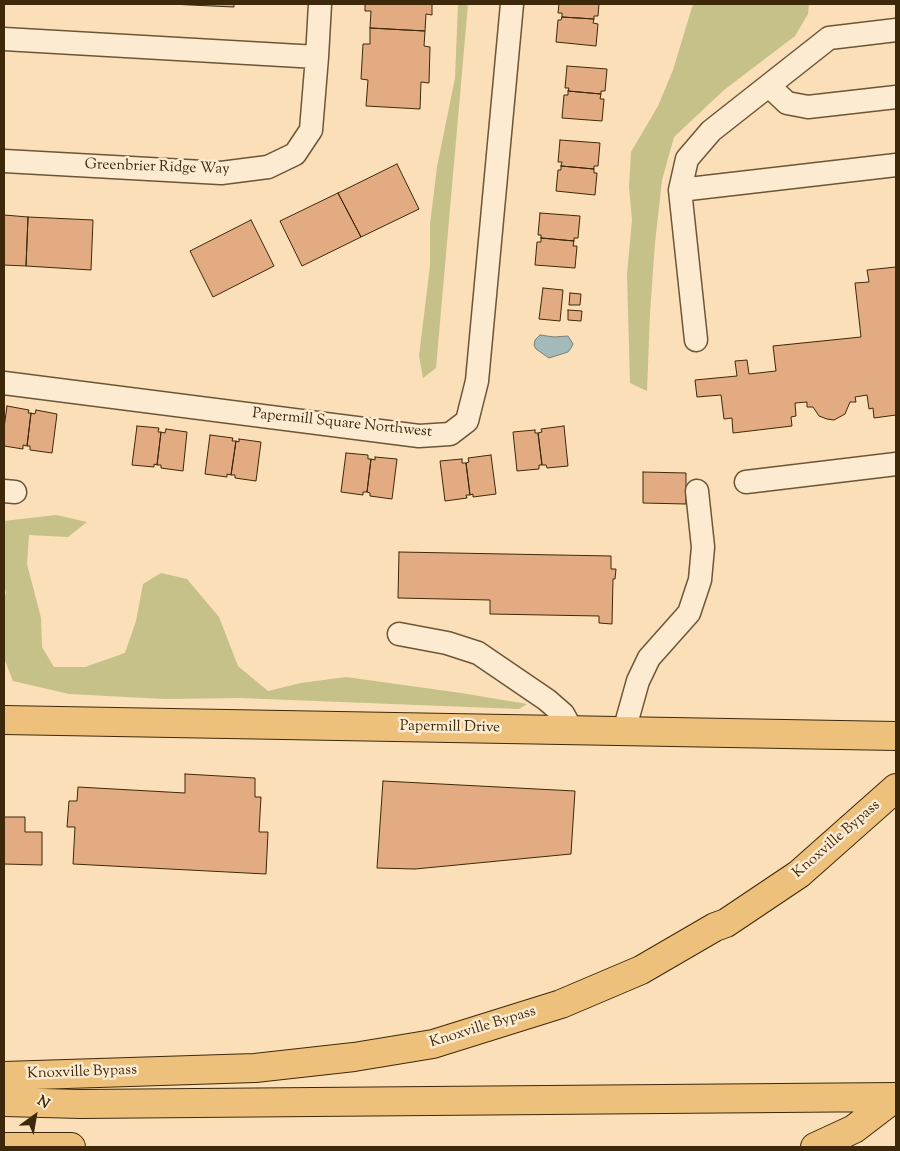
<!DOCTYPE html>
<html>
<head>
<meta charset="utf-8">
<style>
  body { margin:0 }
  #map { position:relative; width:900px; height:1151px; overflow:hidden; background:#fadfb8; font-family:"Sorts Mill Goudy",serif }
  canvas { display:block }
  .frame { position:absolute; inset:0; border:5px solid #3e280a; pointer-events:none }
  .north { position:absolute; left:10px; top:1091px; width:50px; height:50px; -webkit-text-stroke:4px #fcead1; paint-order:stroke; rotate:32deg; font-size:14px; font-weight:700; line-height:20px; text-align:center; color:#3e280a }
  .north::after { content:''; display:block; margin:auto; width:18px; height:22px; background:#3e280a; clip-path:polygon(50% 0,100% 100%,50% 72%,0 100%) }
</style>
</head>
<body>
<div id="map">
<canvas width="900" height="1151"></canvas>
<div class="frame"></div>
<div class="north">N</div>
</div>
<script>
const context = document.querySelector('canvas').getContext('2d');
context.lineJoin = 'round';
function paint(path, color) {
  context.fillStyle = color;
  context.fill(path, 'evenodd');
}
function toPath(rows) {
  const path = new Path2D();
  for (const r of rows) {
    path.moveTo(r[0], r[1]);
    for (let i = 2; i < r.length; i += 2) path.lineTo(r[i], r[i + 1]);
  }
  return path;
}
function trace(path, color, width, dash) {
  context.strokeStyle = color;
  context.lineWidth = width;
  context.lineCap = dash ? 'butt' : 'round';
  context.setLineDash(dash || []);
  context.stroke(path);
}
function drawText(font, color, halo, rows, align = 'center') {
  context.font = font + ' "Sorts Mill Goudy",serif';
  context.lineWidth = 5;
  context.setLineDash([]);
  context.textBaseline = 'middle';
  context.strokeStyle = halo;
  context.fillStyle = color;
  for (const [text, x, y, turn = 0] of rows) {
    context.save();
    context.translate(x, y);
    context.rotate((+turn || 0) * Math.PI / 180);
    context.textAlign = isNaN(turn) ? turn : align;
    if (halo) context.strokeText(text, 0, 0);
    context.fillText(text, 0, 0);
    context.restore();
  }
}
paint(toPath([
  [458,4,468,4,436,368,423,378,419,356,430,266,430,224,437,167,455,78],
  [693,4,809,4,808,14,795,36,724,90,674,137,662,180,655,243,650,313,647,391,630,383,627,274,632,220,629,187,631,152,658,106,673,70],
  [56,515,87,522,68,537,29,535,27,564,41,618,42,647,54,667,85,667,125,653,136,621,143,584,161,573,187,579,219,617,238,666,268,691,301,683,346,677,461,693,527,704,519,709,240,698,165,699,69,694,13,681,4,658,4,599,6,593,4,586,4,521]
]), '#c6c089');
const water = toPath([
  [540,335,554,337,568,336,573,344,571,348,568,352,549,358,536,349,534,345,535,340,540,335]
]);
paint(water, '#a3baba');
trace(water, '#7b8074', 1);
const building = toPath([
  [169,4,234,4,234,7,169,4],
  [365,4,432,4,432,15,426,14,425,31,370,28,371,11,365,11,365,4],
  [559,4,599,4,598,16,594,16,594,19,562,17,562,13,558,13,559,4],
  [562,17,594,19,593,23,598,24,596,46,556,42,558,20,561,20,562,17],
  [370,28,425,31,424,46,430,47,429,83,421,82,420,109,366,106,368,80,361,79,363,44,370,44,370,28],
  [567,66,607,69,605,91,601,91,601,94,568,91,569,88,565,88,567,66],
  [568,91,601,94,600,99,604,99,602,121,562,118,564,95,568,95,568,91],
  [560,140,600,143,598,166,594,166,594,169,561,166,562,162,558,162,560,140],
  [397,164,419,209,361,237,338,193,397,164],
  [561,166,594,169,594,173,597,173,595,195,556,191,558,170,561,170,561,166],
  [338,193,361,237,302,266,280,221,338,193],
  [540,213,580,216,578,238,574,238,574,241,541,238,541,235,538,235,540,213],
  [4,215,28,217,26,266,4,265,4,215],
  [28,217,93,220,91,270,26,266,28,217],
  [251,220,274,266,213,297,190,251,251,220],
  [541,238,574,241,573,246,577,246,575,268,535,265,537,242,541,242,541,238],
  [896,267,896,415,874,418,873,408,869,409,867,395,855,397,856,402,850,402,845,414,834,420,827,419,819,416,813,407,807,407,807,402,795,403,796,416,791,417,792,426,733,433,732,418,724,419,721,395,697,397,695,380,737,376,735,361,747,360,749,374,776,371,773,346,861,337,855,283,869,282,867,270,896,267],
  [543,288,563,290,560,321,539,319,543,288],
  [570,293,581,294,580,305,569,305,570,293],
  [568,310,582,311,581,321,568,320,568,310],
  [7,406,29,410,28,413,31,413,27,446,23,445,23,449,4,446,4,428,7,406],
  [36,410,57,414,52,453,30,450,30,446,27,446,31,413,35,414,36,410],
  [137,426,159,428,158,432,161,432,157,465,154,464,154,467,132,465,137,426],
  [564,426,568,466,547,468,546,465,542,465,538,433,542,432,541,429,564,426],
  [166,429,187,432,183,471,161,468,161,465,157,465,161,432,165,433,166,429],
  [535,430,535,433,538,433,542,465,539,465,539,469,517,471,513,432,535,430],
  [210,435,233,438,232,441,236,441,231,475,227,474,227,477,205,474,210,435],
  [239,439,261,442,256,481,235,478,235,475,231,475,236,441,239,442,239,439],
  [346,453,368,455,368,459,371,459,367,492,363,492,363,495,341,492,346,453],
  [491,455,496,494,473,497,473,494,470,495,466,463,469,462,468,458,491,455],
  [375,457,397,459,392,499,370,496,370,493,367,492,371,459,375,460,375,457],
  [462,459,462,463,466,463,470,495,466,495,467,498,445,501,440,461,462,459],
  [643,472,686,473,686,504,643,503,643,472],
  [399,552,611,556,611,569,616,569,615,579,613,579,612,624,599,623,599,616,490,614,490,600,398,598,399,552],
  [185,774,255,778,255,797,261,797,259,832,268,832,266,874,73,864,75,827,67,827,69,801,77,801,78,787,185,793,185,774],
  [383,781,575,791,571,854,415,869,377,868,383,781],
  [4,817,25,817,25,832,42,832,42,865,4,864,4,817]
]);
paint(building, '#e2ab81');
trace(building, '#3e280a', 1);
const minor = toPath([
  [4,39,317,57,320,4],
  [769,86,787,103,808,107,896,97],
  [4,161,221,173,268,167,295,154,311,130,317,57],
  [680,190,896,165],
  [696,340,680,190,687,159,711,131,829,38,896,30],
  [4,383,419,436,450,434,467,421,477,381,512,4],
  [746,482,896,464],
  [4,491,15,492],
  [399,634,447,643,478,653,547,700,563,714,572,730],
  [624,731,638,681,649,658,689,613,700,580,703,547,697,491]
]);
const major = toPath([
  [4,720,896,736]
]);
const highway = toPath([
  [4,1076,255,1068,354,1057,433,1044,561,1004,641,970,715,927,726,923,799,874,896,788],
  [4,1102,81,1104,896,1097],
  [4,1147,71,1147],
  [815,1147,854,1129,896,1097]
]);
trace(minor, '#6d5636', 25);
trace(major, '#3e280a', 30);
trace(highway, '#3e280a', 30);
trace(minor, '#fcead1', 22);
trace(major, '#edc07c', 28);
trace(highway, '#edc07c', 28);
drawText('15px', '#3e280a', '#fcead1', [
  ["Greenbrier Ridge Way",157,168,2],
  ["Papermill Square Northwest",342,424,6],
  ["Papermill Drive",450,728,1],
  ["Knoxville Bypass",837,840,-41],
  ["Knoxville Bypass",483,1028,-17],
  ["Knoxville Bypass",82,1073,-2]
]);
</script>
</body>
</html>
